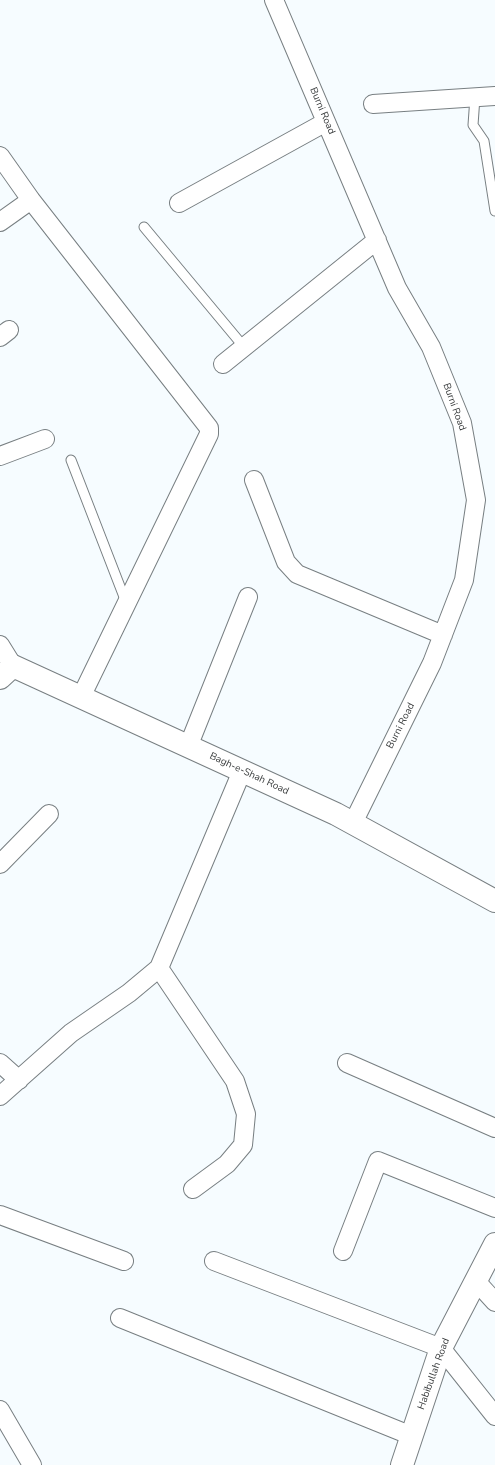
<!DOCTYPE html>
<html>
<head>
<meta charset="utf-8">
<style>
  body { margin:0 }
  canvas { display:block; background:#f6fcff }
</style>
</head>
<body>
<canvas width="495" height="1465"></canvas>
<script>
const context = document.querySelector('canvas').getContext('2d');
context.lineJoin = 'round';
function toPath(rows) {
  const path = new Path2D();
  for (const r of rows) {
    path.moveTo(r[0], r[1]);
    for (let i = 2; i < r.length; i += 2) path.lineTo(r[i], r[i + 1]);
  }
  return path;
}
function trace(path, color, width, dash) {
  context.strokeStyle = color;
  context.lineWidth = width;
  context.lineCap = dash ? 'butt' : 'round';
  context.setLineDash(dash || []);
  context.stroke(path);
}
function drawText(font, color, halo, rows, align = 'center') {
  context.font = font + ' "Nunito Sans",sans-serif';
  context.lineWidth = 3;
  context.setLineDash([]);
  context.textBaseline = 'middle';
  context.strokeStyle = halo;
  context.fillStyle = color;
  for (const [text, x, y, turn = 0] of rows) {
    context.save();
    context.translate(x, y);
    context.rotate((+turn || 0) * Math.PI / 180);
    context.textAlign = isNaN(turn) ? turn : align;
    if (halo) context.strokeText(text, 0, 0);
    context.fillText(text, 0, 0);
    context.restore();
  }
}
const service = toPath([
  [475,97,473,125,484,141,495,211],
  [144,227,244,347],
  [71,460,126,602]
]);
const minor = toPath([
  [274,0,397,288,431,347,462,423,476,500,464,580,432,663,353,823],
  [373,104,495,96],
  [0,156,31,200,209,428,209,434,81,697],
  [179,203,326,122],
  [0,222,31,200],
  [0,337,9,330],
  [223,364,377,240],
  [0,456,45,439],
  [254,480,286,562,297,574,443,635],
  [0,645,13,666],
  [188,747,248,597],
  [0,864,49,814],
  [159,968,235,1081,246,1114,243,1145,227,1164,193,1189],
  [0,1063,19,1080],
  [347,1063,495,1128],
  [0,1096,71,1033,129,993,159,968,242,771],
  [0,1215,124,1261],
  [343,1251,378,1161,495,1208],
  [214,1261,441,1348,495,1416],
  [475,1280,495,1302],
  [120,1318,412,1436],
  [0,1410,32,1465]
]);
const tertiary = toPath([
  [0,678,13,666,336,814,495,901],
  [402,1465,441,1348,495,1244]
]);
trace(service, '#787f82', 11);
trace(minor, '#787f82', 20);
trace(tertiary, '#787f82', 24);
trace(service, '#fff', 9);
trace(minor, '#fff', 18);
trace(tertiary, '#fff', 22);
drawText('10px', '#383b3c', '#fff', [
  ["Burni Road",322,111,67],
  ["Burni Road",454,407,70],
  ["Burni Road",401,726,-63],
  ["Bagh-e-Shah Road",249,774,25],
  ["Habibullah Road",434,1374,-70]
]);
</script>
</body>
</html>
